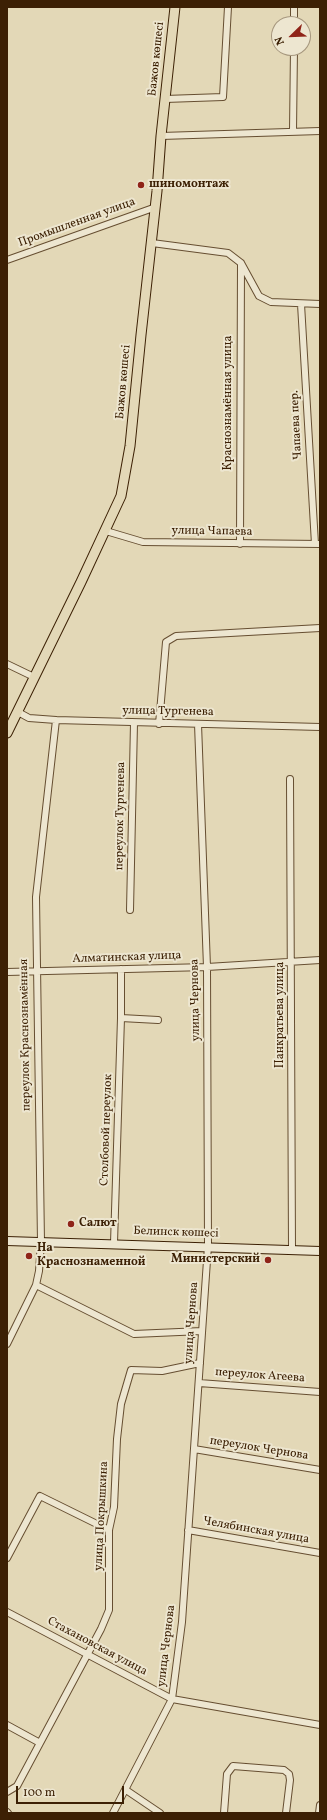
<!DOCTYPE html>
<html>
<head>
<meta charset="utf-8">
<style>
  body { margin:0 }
  #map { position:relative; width:327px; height:1820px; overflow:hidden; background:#e3d8b7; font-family:Vollkorn,serif }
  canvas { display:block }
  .frame { position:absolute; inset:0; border:8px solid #3c2004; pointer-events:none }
  .north { position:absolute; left:271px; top:16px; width:40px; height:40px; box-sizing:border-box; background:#ede6d0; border:1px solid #a6977e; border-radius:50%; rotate:247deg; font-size:11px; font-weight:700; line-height:16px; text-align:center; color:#3c2004 }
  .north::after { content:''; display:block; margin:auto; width:14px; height:18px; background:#8f2418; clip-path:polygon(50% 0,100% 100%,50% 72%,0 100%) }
  .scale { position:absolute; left:16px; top:1786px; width:108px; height:18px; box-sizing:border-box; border:2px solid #3c2004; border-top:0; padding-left:5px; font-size:12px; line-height:14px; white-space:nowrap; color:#3c2004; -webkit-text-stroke:3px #ede6d0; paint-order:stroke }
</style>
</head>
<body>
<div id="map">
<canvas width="327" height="1820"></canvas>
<div class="frame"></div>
<div class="north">N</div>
<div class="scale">100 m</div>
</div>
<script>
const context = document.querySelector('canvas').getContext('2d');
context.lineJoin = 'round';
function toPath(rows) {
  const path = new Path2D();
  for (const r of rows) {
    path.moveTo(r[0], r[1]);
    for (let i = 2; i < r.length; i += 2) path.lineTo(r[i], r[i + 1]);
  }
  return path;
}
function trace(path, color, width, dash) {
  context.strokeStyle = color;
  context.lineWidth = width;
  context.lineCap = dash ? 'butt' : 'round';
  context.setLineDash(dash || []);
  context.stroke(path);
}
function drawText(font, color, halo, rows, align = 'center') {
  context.font = font + ' Vollkorn,serif';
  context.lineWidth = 4;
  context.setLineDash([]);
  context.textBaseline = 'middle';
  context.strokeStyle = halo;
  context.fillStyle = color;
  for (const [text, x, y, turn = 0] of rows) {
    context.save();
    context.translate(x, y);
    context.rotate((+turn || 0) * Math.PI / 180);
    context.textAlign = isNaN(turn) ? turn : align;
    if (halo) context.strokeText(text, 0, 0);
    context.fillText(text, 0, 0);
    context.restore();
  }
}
const minor = toPath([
  [294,24,294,7],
  [165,99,223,97,228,7],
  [293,131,294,48],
  [161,136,320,131],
  [152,243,228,253,241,263,259,296,271,302,320,304],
  [7,260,156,207],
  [301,304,315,544],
  [106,531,143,542,320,544],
  [240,544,241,263],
  [7,664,34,677],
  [18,712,29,718,56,720,320,727],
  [159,724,166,642,176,636,320,628],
  [290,779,292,1250],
  [130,910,134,723],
  [7,972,207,967,320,960],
  [121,1018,158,1020],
  [114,1243,121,1018,121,969],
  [36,1285,134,1334,202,1331],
  [7,1344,36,1285,39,1271,41,1242,36,897,56,720],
  [199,1383,320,1392],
  [194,1449,320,1470],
  [188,1530,320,1553],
  [7,1558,40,1496,109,1530],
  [7,1612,172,1699,320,1725],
  [7,1725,40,1743],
  [126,1790,160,1813],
  [7,1792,17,1786,101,1629,109,1610,109,1530,114,1507,117,1439,121,1404,131,1370,162,1371,200,1363],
  [7,1812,8,1813],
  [113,1813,172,1699,182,1622,208,1246,207,967,198,724],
  [224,1813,227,1774,233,1766,284,1770,289,1774,290,1780,286,1813],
  [319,1813,320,1805]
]);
const secondary = toPath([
  [7,1241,320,1251]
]);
const primary = toPath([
  [7,733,81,582,121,496,130,446,141,335,157,191,161,136,175,7]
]);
trace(minor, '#664e31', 8);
trace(secondary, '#3c2004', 10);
trace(primary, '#3c2004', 11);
trace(minor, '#ede6d0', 6);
trace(secondary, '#ede6d0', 8);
trace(primary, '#e3d8b7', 9);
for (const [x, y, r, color] of [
  [141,185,4,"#8f2418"],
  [71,1224,4,"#8f2418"],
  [29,1256,4,"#8f2418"],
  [268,1260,4,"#8f2418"]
]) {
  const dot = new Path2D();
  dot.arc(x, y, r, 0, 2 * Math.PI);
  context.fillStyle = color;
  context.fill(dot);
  trace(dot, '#ede6d0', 1.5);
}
drawText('12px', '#3c2004', '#ede6d0', [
  ["Бажов көшесі",157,59,-84],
  ["Промышленная улица",77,223,-20],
  ["Бажов көшесі",124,382,-85],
  ["Краснознамённая улица",229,403,-90],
  ["Чапаева пер.",297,425,-93],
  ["улица Чапаева",212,532,1],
  ["улица Тургенева",168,712,1],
  ["переулок Тургенева",121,816,-89],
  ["Алматинская улица",127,958,-2],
  ["улица Чернова",196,1000,-91],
  ["Панкратьева улица",281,1015,-90],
  ["переулок Краснознамённая",26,1035,-91],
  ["Столбовой переулок",107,1130,-88],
  ["Белинск көшесі",176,1233,2],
  ["улица Чернова",192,1323,-86],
  ["переулок Агеева",260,1376,4],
  ["переулок Чернова",259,1449,9],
  ["улица Покрышкина",102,1516,-87],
  ["Челябинская улица",256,1531,10],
  ["улица Чернова",167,1646,-83],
  ["Стахановская улица",97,1647,28]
]);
drawText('bold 12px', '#3c2004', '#ede6d0', [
  ["шиномонтаж",149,185],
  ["Салют",79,1224],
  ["На",37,1249],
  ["Краснознаменной",37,1263],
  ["Министерский",260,1260,"right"]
], 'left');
</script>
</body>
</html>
